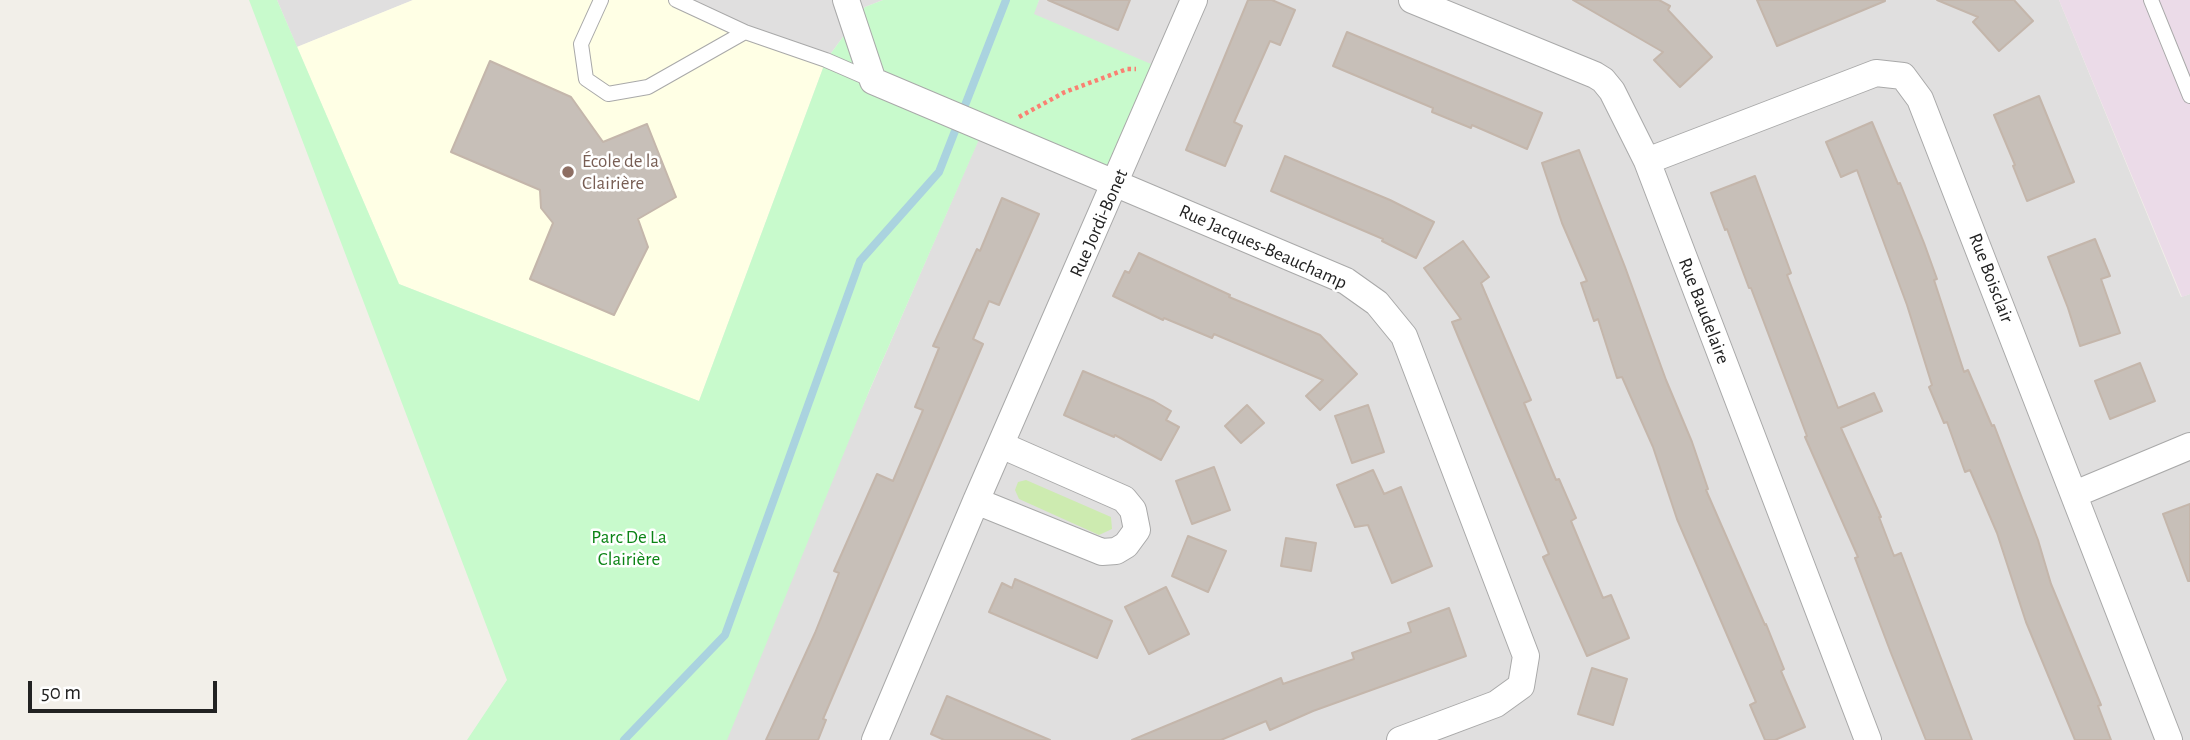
<!DOCTYPE html>
<html>
<head>
<meta charset="utf-8">
<style>
  body { margin:0 }
  #map { position:relative; width:2190px; height:740px; overflow:hidden; background:#f2efe9; font-family:"Alegreya Sans",sans-serif }
  canvas { display:block }
  .scale { position:absolute; left:28px; top:681px; width:189px; height:32px; box-sizing:border-box; border:4px solid #222; border-top:0; padding-left:9px; font-size:21px; line-height:24px; white-space:nowrap; color:#222; -webkit-text-stroke:5px #fff; paint-order:stroke }
</style>
</head>
<body>
<div id="map">
<canvas width="2190" height="740"></canvas>
<div class="scale">50 m</div>
</div>
<script>
const context = document.querySelector('canvas').getContext('2d');
context.lineJoin = 'round';
function paint(path, color) {
  context.fillStyle = color;
  context.fill(path, 'evenodd');
}
function toPath(rows) {
  const path = new Path2D();
  for (const r of rows) {
    path.moveTo(r[0], r[1]);
    for (let i = 2; i < r.length; i += 2) path.lineTo(r[i], r[i + 1]);
  }
  return path;
}
function trace(path, color, width, dash) {
  context.strokeStyle = color;
  context.lineWidth = width;
  context.lineCap = dash ? 'butt' : 'round';
  context.setLineDash(dash || []);
  context.stroke(path);
}
function drawText(font, color, halo, rows, align = 'center') {
  context.font = font + ' "Alegreya Sans",sans-serif';
  context.lineWidth = 5;
  context.setLineDash([]);
  context.textBaseline = 'middle';
  context.strokeStyle = halo;
  context.fillStyle = color;
  for (const [text, x, y, turn = 0] of rows) {
    context.save();
    context.translate(x, y);
    context.rotate((+turn || 0) * Math.PI / 180);
    context.textAlign = isNaN(turn) ? turn : align;
    if (halo) context.strokeText(text, 0, 0);
    context.fillText(text, 0, 0);
    context.restore();
  }
}
paint(toPath([
  [277,0,413,0,297,47],
  [680,0,883,0,865,7,826,60],
  [1039,0,2059,0,2181,297,2190,294,2190,740,726,740,858,417]
]), '#e0dfdf');
paint(toPath([
  [2059,0,2190,0,2190,294,2182,297]
]), '#ebdbe8');
paint(toPath([
  [413,0,680,0,826,60,699,401,399,284,297,47]
]), '#ffffe5');
paint(toPath([
  [1026,480,1111,517,1112,529,1099,535,1019,499,1015,490,1018,482]
]), '#cdebb0');
paint(toPath([
  [249,0,277,0,399,284,699,401,826,60,865,7,883,0,1039,0,1034,14,1165,70,1116,183,984,128,870,389,727,740,467,740,507,680]
]), '#c8facc');
trace(toPath([
  [624,740,725,635,860,261,939,172,1006,0]
]), '#aad3df', 8);
const building = toPath([
  [1048,0,1130,0,1118,30,1048,0],
  [1248,0,1272,0,1295,10,1280,45,1270,41,1234,122,1242,126,1225,166,1186,150,1248,0],
  [1573,0,1659,0,1670,6,1668,10,1712,57,1680,87,1654,60,1663,52,1573,0],
  [1757,0,1885,0,1885,1,1777,46,1757,0],
  [1937,0,2014,0,2033,21,1999,51,1973,22,1978,17,1937,0],
  [1347,32,1542,113,1527,149,1472,125,1471,128,1432,112,1433,108,1333,66,1347,32],
  [490,61,571,97,603,142,647,124,676,197,638,219,648,247,614,315,530,279,553,223,541,208,540,190,451,152,490,61],
  [2039,96,2074,182,2027,201,2013,166,2015,165,1994,115,2039,96],
  [1872,122,1898,184,1900,183,1924,243,1937,279,1934,280,1964,372,1968,370,1992,426,1994,425,2038,540,2051,584,2101,705,2098,706,2111,740,2075,740,2026,622,1997,533,1970,470,1965,472,1947,422,1944,423,1929,387,1932,385,1907,305,1857,170,1841,177,1826,142,1872,122],
  [1579,150,1625,267,1666,380,1692,442,1708,489,1706,490,1765,625,1766,624,1784,669,1781,671,1805,727,1775,740,1765,740,1750,705,1756,702,1677,519,1653,447,1622,377,1617,378,1598,319,1594,321,1581,283,1587,281,1562,223,1542,163,1579,150],
  [1285,156,1390,200,1434,222,1416,258,1382,241,1383,239,1271,191,1285,156],
  [1755,176,1791,273,1787,275,1838,408,1874,393,1882,411,1841,428,1881,517,1879,517,1894,556,1901,553,1972,740,1926,740,1891,653,1855,558,1858,557,1805,437,1807,436,1751,288,1749,288,1727,229,1725,230,1711,193,1755,176],
  [1002,198,1039,214,999,305,989,301,973,339,983,344,823,719,826,720,818,740,766,740,815,633,839,573,834,571,877,474,893,481,923,410,915,407,939,348,933,346,977,249,980,251,1002,198],
  [2095,239,2110,276,2101,279,2120,333,2080,346,2068,308,2048,257,2095,239],
  [1463,241,1489,277,1481,283,1531,400,1524,403,1556,480,1559,479,1576,518,1571,521,1603,598,1611,595,1629,638,1587,656,1543,557,1549,554,1452,322,1461,319,1424,268,1463,241],
  [1139,253,1230,295,1229,297,1320,335,1357,374,1320,410,1306,396,1323,380,1214,334,1212,338,1164,318,1163,320,1113,296,1125,271,1129,273,1139,253],
  [2140,363,2155,401,2110,419,2095,381,2140,363],
  [1083,371,1154,401,1171,411,1166,420,1179,427,1161,460,1115,435,1114,437,1064,415,1083,371],
  [1247,405,1264,423,1241,443,1225,426,1247,405],
  [1368,405,1384,452,1352,463,1335,416,1368,405],
  [1214,467,1230,510,1192,524,1176,481,1214,467],
  [1373,470,1384,494,1401,487,1432,566,1392,583,1368,525,1355,527,1337,485,1373,470],
  [2190,504,2190,581,2188,581,2163,514,2190,504],
  [1188,536,1226,551,1208,592,1172,576,1188,536],
  [1286,538,1316,543,1311,571,1281,566,1286,538],
  [1015,579,1112,621,1097,658,989,612,1002,583,1012,588,1015,579],
  [1166,587,1189,634,1149,654,1125,607,1166,587],
  [1449,608,1466,656,1313,711,1270,730,1266,721,1221,740,1132,740,1281,678,1283,684,1354,659,1352,653,1411,632,1408,623,1449,608],
  [1592,668,1627,679,1613,725,1578,714,1592,668],
  [947,696,1050,740,944,740,931,734,947,696]
]);
paint(building, '#c7bfb8');
trace(building, '#c4b6ab', 2);
const service = toPath([
  [601,0,581,44,586,79,608,94,648,87,745,32],
  [676,0,745,32,826,60,872,80],
  [2151,0,2190,96]
]);
const minor = toPath([
  [846,0,873,81,1346,281,1377,303,1404,336,1526,656,1521,686,1496,704,1400,740],
  [1412,0,1595,75,1603,80,1612,91,1647,161,1868,740],
  [1647,161,1876,73,1903,76,1920,99,2169,740],
  [2075,494,2190,446],
  [976,501,1102,552,1116,551,1126,545,1137,530,1133,510,1124,499,1001,445],
  [875,740,976,501,1194,0]
]);
trace(service, '#a9a9a9', 16);
trace(minor, '#a9a9a9', 28);
trace(toPath([
  [1019,117,1065,92,1127,69,1136,69]
]), '#fa8072', 4.5, [3.5, 3.5]);
trace(service, '#fff', 14);
trace(minor, '#fff', 26);
for (const [x, y, r, color] of [
  [568,172,7,"#8d6e63"]
]) {
  const dot = new Path2D();
  dot.arc(x, y, r, 0, 2 * Math.PI);
  context.fillStyle = color;
  context.fill(dot);
  trace(dot, '#fff', 2.5);
}
drawText('19px', '#785e54', '#fff', [
  ["École de la",582,161],
  ["Clairière",582,183]
], 'left');
drawText('19px', '#222', '#fff', [
  ["Rue Jordi-Bonet",1099,223,-66],
  ["Rue Jacques-Beauchamp",1263,247,24],
  ["Rue Boisclair",1991,278,69],
  ["Rue Baudelaire",1704,311,69]
]);
drawText('19px', '#0c8416', '#fff', [
  ["Parc De La",629,537],
  ["Clairière",629,559]
]);
</script>
</body>
</html>
